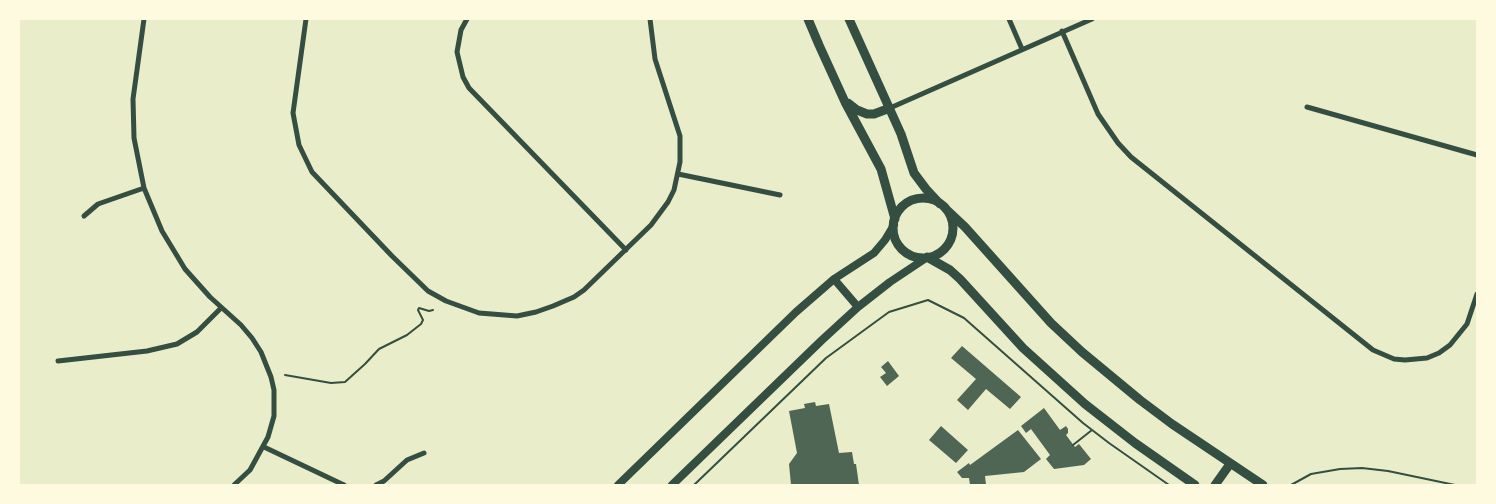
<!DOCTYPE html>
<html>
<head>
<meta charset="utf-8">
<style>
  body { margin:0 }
  #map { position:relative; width:1496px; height:504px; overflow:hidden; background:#e9edc9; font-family:Inter,sans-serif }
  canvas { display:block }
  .frame { position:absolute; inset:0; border:20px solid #fefae0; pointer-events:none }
</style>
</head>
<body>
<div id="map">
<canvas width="1496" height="504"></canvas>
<div class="frame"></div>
</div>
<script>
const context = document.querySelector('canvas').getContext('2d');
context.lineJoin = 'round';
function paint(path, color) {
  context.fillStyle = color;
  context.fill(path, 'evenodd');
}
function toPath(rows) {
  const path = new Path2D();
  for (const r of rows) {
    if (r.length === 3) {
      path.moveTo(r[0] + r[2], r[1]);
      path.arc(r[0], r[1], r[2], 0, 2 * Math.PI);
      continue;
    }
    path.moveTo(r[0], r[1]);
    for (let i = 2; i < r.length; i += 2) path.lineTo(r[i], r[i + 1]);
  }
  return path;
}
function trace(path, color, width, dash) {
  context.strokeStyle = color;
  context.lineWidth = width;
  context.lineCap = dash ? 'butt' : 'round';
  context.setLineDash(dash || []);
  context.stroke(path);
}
paint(toPath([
  [962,346,1021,397,1010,409,986,389,968,410,957,400,976,379,951,358],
  [888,361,899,376,887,386,880,377,886,373,881,367],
  [815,402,816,406,829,404,839,453,852,452,854,464,856,464,859,485,791,485,789,464,797,453,789,411,805,408,804,404],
  [1044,408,1060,430,1066,426,1068,429,1068,433,1066,435,1075,447,1079,444,1091,459,1084,465,1054,469,1046,459,1050,455,1031,429,1026,433,1021,426],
  [941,426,968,450,956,463,929,440],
  [1018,430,1041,459,1024,472,985,476,986,485,970,485,969,478,962,478,957,472,969,463,970,465]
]), '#4f6655');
trace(toPath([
  [285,375,331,383,345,382,365,364,379,349,407,335,421,324,423,320,418,310,419,308,429,311,433,310],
  [1073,445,1092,430],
  [694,485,826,358,889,312,928,300,964,318,1083,423,1109,443,1169,485],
  [1291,485,1311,474,1340,469,1362,468,1388,471,1455,485]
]), '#344e41', 2);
trace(toPath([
  [144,19,133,99,134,138,144,188,162,231,185,269,210,297,241,325,252,338,261,352,271,377,274,390,274,416,268,437,250,470,234,485],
  [306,19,293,113,299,145,312,172,392,256,428,291,446,301,479,313,517,316,536,312,553,306,574,297,584,290,651,225,668,202,674,190,680,162,680,136,655,59,650,19],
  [467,19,461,30,457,52,463,77,469,88,626,250],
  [1009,19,1022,49],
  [1062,31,1098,114,1118,143,1131,157,1373,350,1394,359,1405,360,1427,358,1439,353,1450,345,1467,324,1477,294],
  [1307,107,1477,155],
  [890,108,1092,19],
  [678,174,780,195],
  [84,216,98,204,144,188],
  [58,361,147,351,177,344,197,332,221,308],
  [264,447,344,485],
  [376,485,384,481,407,460,424,453]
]), '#344e41', 5);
trace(toPath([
  [834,279,858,307],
  [618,485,796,312,834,279,874,253,885,240,894,225],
  [672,485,822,340,858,307,890,282,926,258]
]), '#344e41', 8);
trace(toPath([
  [808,19,819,45,845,102,881,169,895,219],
  [849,19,901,134,914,173,926,189,940,204],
  [848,103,857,110,867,114,874,114,890,108],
  [923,228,30],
  [948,211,965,227,1051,323,1082,352,1140,400,1172,424,1263,485],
  [927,257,950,270,960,279,1023,348,1085,404,1135,443,1195,485],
  [1215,485,1230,464]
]), '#344e41', 9);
</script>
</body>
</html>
